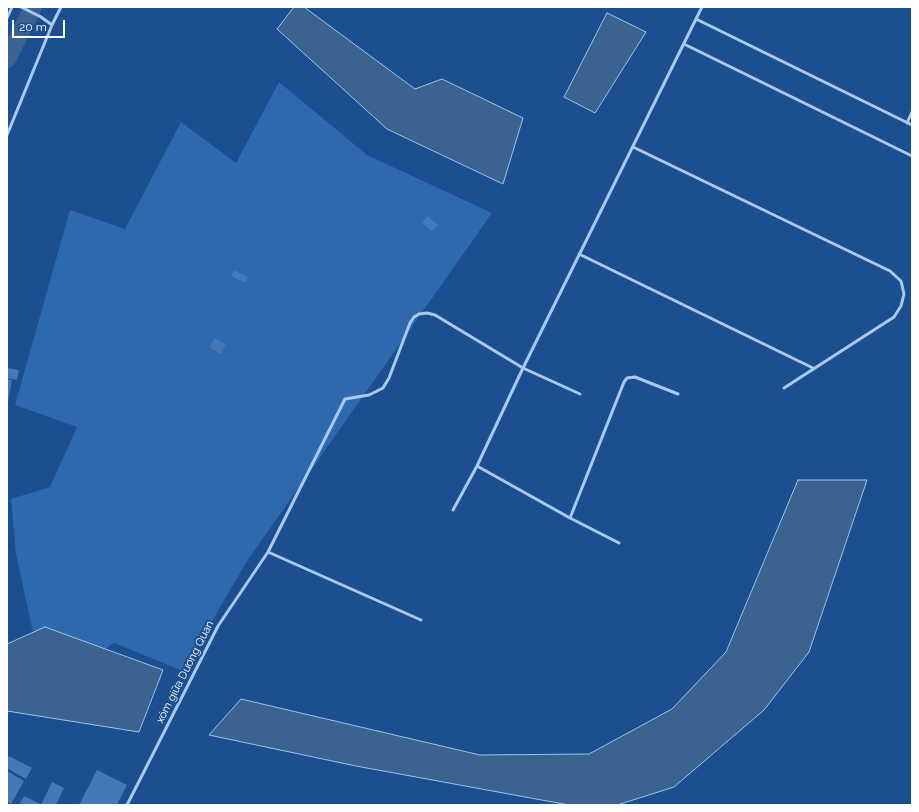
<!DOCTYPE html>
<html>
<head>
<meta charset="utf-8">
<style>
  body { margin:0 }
  #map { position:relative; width:919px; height:812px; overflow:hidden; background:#1b4f8f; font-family:Raleway,sans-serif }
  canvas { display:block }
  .frame { position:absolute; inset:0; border:8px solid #fff; pointer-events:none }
  .scale { position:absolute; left:12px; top:20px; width:53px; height:18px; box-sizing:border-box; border:2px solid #fff; border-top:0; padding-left:5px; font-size:12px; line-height:14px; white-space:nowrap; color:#fff; -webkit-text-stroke:3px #1b4f8f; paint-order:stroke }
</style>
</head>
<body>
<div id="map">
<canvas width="919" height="812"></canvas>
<div class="frame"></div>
<div class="scale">20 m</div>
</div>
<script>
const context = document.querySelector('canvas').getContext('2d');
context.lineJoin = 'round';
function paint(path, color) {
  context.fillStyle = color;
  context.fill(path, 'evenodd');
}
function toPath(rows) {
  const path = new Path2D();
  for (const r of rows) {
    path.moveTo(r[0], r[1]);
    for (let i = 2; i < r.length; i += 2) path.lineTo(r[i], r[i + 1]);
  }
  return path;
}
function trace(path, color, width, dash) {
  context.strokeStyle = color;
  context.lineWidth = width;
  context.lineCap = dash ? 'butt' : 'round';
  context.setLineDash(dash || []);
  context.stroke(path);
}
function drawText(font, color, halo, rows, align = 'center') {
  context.font = font + ' Raleway,sans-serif';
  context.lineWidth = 4;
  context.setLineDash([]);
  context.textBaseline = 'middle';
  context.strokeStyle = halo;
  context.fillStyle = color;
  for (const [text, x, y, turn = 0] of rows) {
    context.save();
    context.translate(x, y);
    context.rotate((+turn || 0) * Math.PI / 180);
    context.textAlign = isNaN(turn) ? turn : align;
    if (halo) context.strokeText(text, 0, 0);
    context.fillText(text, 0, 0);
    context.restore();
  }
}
paint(toPath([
  [279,82,367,155,492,213,247,561,183,671,114,643,85,663,37,651,16,554,11,499,50,487,77,427,15,405,70,210,125,229,181,122,236,163]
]), '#2e69ad');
const water = toPath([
  [294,7,304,7,415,89,442,79,523,118,503,184,387,129,277,29,294,7],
  [607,13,646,32,595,113,564,97,607,13],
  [798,480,867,480,809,652,764,710,674,787,617,805,569,805,356,766,209,735,241,699,480,755,589,754,672,709,726,652,798,480],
  [45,627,163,670,139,732,7,711,7,644,45,627]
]);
paint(water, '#3c6290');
trace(water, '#9cc4f0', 1);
trace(toPath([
  [7,59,33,7]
]), '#3c6290', 18);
paint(toPath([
  [427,216,438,225,432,231,422,223],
  [234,270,248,277,245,283,231,276],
  [214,338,226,344,221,354,210,348],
  [7,368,19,370,17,380,7,378],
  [7,379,12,380,8,402,7,402],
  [9,756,32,768,26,779,7,768,7,760],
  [97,770,127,785,117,805,79,805],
  [7,771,24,781,11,804,7,801],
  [52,782,64,788,56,805,41,805],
  [24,796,40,804,39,805,19,805]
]), '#4478b7');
trace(toPath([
  [21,7,41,17,52,25],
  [702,7,696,19,912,125],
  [7,18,12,7],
  [684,44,912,156],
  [907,123,912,112],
  [7,135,52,25,61,7],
  [633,147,890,271,901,281,904,294,901,306,894,317,784,388],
  [579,254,813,368],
  [580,394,523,368,696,19],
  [477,466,570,518,619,543],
  [570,518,624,382,627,378,635,377,678,394],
  [268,552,421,620],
  [127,805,218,626,268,552,345,399,369,395,383,388,389,378,410,323,414,317,419,314,427,313,435,315,523,368,477,466,453,510]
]), '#a9c9ee', 3);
drawText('11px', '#fff', '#1b4f8f', [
  ["xóm giữa Dương Quan",185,672,-63]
]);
</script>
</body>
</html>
